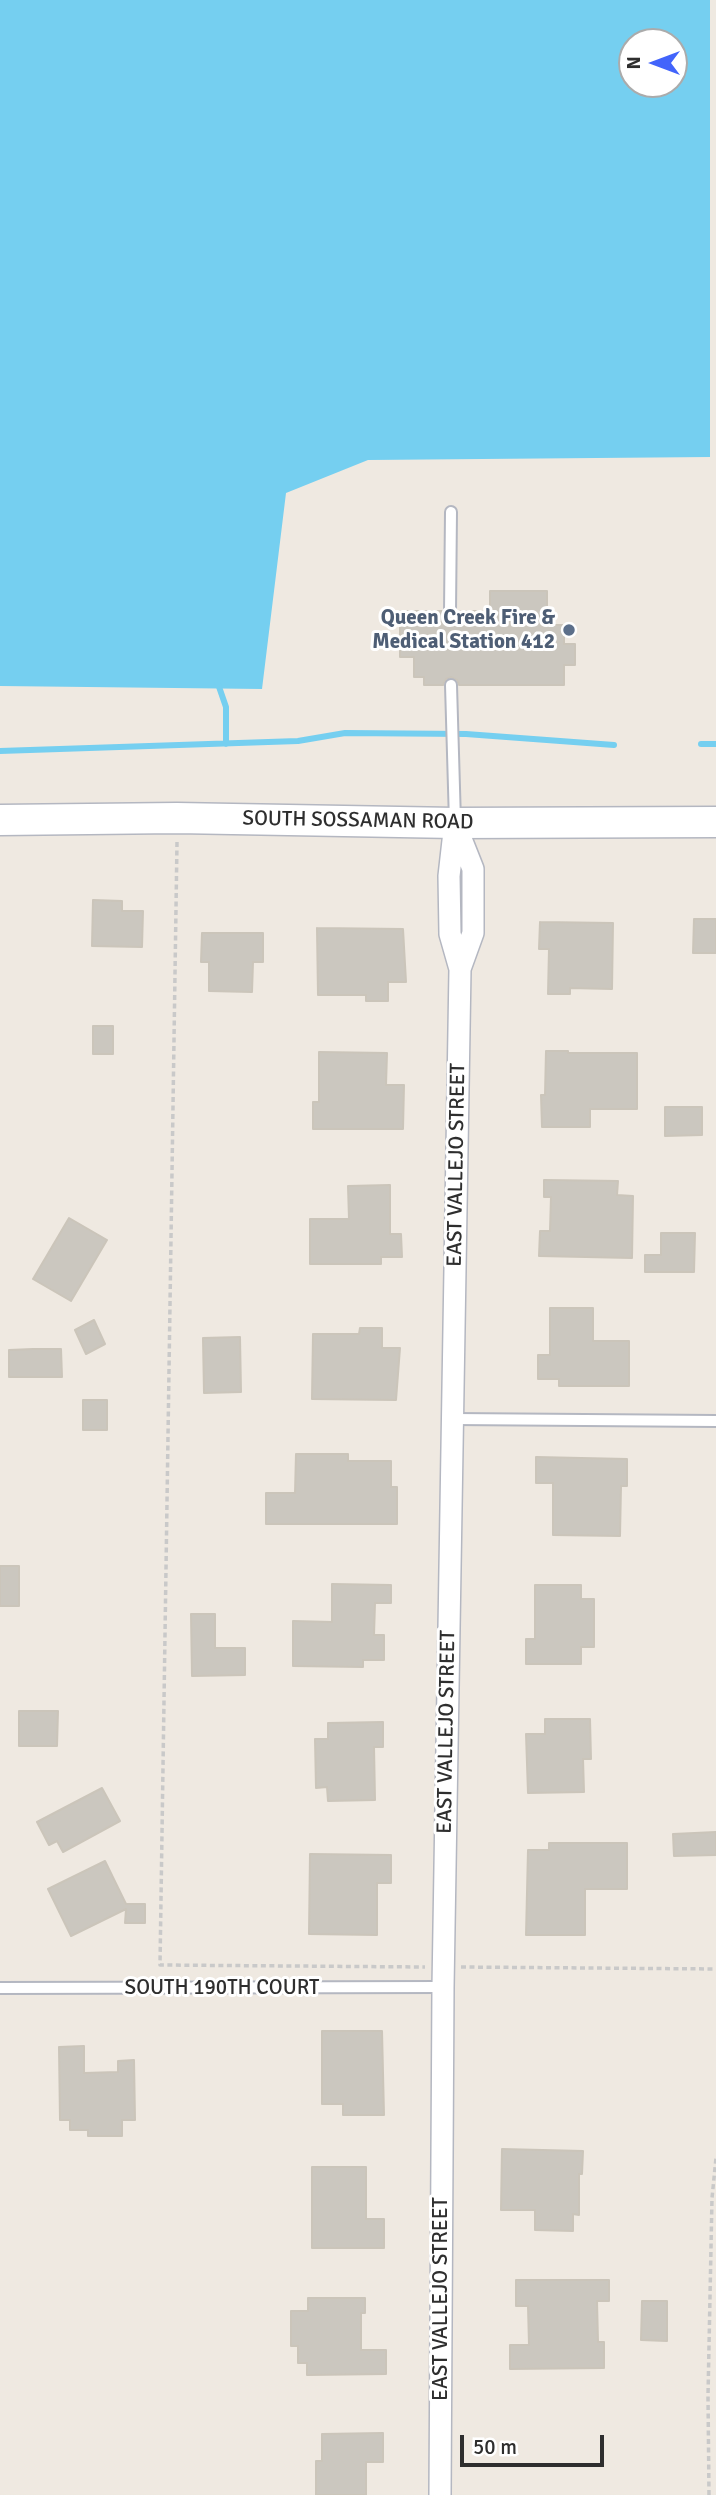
<!DOCTYPE html>
<html>
<head>
<meta charset="utf-8">
<style>
  body { margin:0 }
  #map { position:relative; width:716px; height:2495px; overflow:hidden; background:#efe9e1; font-family:Signika,sans-serif }
  canvas { display:block }
  .north { position:absolute; left:618px; top:28px; width:70px; height:70px; box-sizing:border-box; background:#fff; border:2px solid #ababab; border-radius:50%; rotate:270deg; font-size:19px; font-weight:700; line-height:28px; text-align:center; color:#2e2e2e }
  .north::after { content:''; display:block; margin:auto; width:24px; height:32px; background:#4264fb; clip-path:polygon(50% 0,100% 100%,50% 72%,0 100%) }
  .scale { position:absolute; left:460px; top:2435px; width:144px; height:32px; box-sizing:border-box; border:4px solid #2e2e2e; border-top:0; padding-left:9px; font-size:21px; line-height:24px; white-space:nowrap; color:#2e2e2e; -webkit-text-stroke:5px #fff; paint-order:stroke }
</style>
</head>
<body>
<div id="map">
<canvas width="716" height="2495"></canvas>
<div class="north">N</div>
<div class="scale">50 m</div>
</div>
<script>
const context = document.querySelector('canvas').getContext('2d');
context.lineJoin = 'round';
function paint(path, color) {
  context.fillStyle = color;
  context.fill(path, 'evenodd');
}
function toPath(rows) {
  const path = new Path2D();
  for (const r of rows) {
    path.moveTo(r[0], r[1]);
    for (let i = 2; i < r.length; i += 2) path.lineTo(r[i], r[i + 1]);
  }
  return path;
}
function trace(path, color, width, dash) {
  context.strokeStyle = color;
  context.lineWidth = width;
  context.lineCap = dash ? 'butt' : 'round';
  context.setLineDash(dash || []);
  context.stroke(path);
}
function drawText(font, color, halo, rows, align = 'center') {
  context.font = font + ' Signika,sans-serif';
  context.lineWidth = 6;
  context.setLineDash([]);
  context.textBaseline = 'middle';
  context.strokeStyle = halo;
  context.fillStyle = color;
  for (const [text, x, y, turn = 0] of rows) {
    context.save();
    context.translate(x, y);
    context.rotate((+turn || 0) * Math.PI / 180);
    context.textAlign = isNaN(turn) ? turn : align;
    if (halo) context.strokeText(text, 0, 0);
    context.fillText(text, 0, 0);
    context.restore();
  }
}
paint(toPath([
  [0,0,710,0,710,457,368,460,286,493,262,689,0,686],
  [632,42,674,42,674,84,632,84]
]), '#75cff0');
trace(toPath([
  [217,681,226,707,226,744],
  [701,744,716,744],
  [0,751,298,741,345,733,466,734,614,745]
]), '#75cff0', 6);
const building = toPath([
  [490,591,547,591,547,625,564,625,564,644,575,644,575,665,564,665,564,685,459,685,457,680,451,677,446,679,443,685,424,685,424,677,414,677,414,657,400,657,400,611,442,611,445,617,451,619,456,616,458,611,490,611,490,591],
  [93,900,122,901,122,911,143,911,142,947,92,946,93,900],
  [694,919,716,919,716,953,693,953,694,919],
  [540,922,613,923,612,989,570,988,570,994,548,994,549,949,539,949,540,922],
  [317,928,403,929,406,982,388,982,388,1001,366,1001,366,995,318,995,317,928],
  [202,933,263,933,263,962,253,962,252,992,209,991,209,962,201,962,202,933],
  [93,1026,113,1026,113,1054,93,1054,93,1026],
  [546,1051,568,1051,568,1053,637,1053,637,1109,590,1109,590,1127,542,1127,541,1095,545,1095,546,1051],
  [319,1052,387,1053,386,1085,404,1085,403,1129,313,1129,313,1102,319,1102,319,1052],
  [665,1107,702,1107,702,1135,665,1136,665,1107],
  [544,1180,618,1181,617,1195,633,1196,632,1258,539,1256,540,1231,550,1231,551,1197,544,1197,544,1180],
  [390,1185,390,1234,401,1234,402,1257,381,1257,381,1264,310,1264,310,1219,349,1219,348,1186,390,1185],
  [69,1218,107,1240,71,1301,33,1279,69,1218],
  [661,1233,695,1233,694,1272,645,1272,645,1255,661,1255,661,1233],
  [550,1308,593,1308,593,1341,629,1341,629,1386,559,1386,559,1379,538,1379,538,1355,550,1355,550,1308],
  [94,1320,105,1344,86,1354,75,1330,94,1320],
  [360,1328,382,1328,382,1348,400,1348,396,1400,312,1399,313,1334,359,1334,360,1328],
  [240,1337,241,1392,204,1393,203,1338,240,1337],
  [33,1349,61,1349,62,1377,9,1377,9,1350,33,1349],
  [83,1400,107,1400,107,1430,83,1430,83,1400],
  [296,1454,348,1454,348,1461,391,1461,391,1487,397,1487,397,1524,266,1524,266,1493,295,1493,296,1454],
  [536,1457,627,1459,627,1486,621,1486,620,1536,553,1535,553,1483,536,1483,536,1457],
  [0,1566,19,1566,19,1606,0,1606,0,1566],
  [332,1584,391,1585,391,1603,375,1603,374,1635,384,1635,384,1660,363,1660,363,1667,293,1666,293,1621,332,1622,332,1584],
  [535,1585,581,1585,581,1599,594,1599,594,1647,581,1647,581,1664,526,1664,526,1639,535,1639,535,1585],
  [191,1614,215,1614,215,1648,245,1648,245,1675,192,1676,191,1614],
  [19,1711,58,1711,57,1746,19,1746,19,1711],
  [545,1719,590,1719,591,1759,583,1759,584,1792,528,1793,526,1734,545,1734,545,1719],
  [383,1722,383,1747,374,1747,375,1800,328,1801,327,1787,316,1788,315,1739,328,1739,328,1723,383,1722],
  [102,1788,120,1821,63,1852,57,1841,49,1845,37,1822,102,1788],
  [716,1832,716,1855,674,1856,673,1834,716,1832],
  [549,1843,627,1843,627,1889,585,1889,585,1935,526,1935,528,1850,549,1850,549,1843],
  [310,1854,391,1855,391,1883,377,1883,377,1935,309,1934,310,1854],
  [105,1861,126,1904,145,1904,145,1923,125,1923,126,1909,71,1936,48,1889,105,1861],
  [322,2031,382,2031,384,2115,343,2115,343,2104,322,2104,322,2031],
  [84,2046,84,2073,118,2072,118,2061,134,2060,135,2120,122,2120,122,2136,88,2136,88,2130,70,2130,70,2120,60,2120,59,2047,84,2046],
  [502,2149,583,2151,582,2174,579,2174,579,2215,573,2214,573,2231,535,2230,535,2210,501,2210,502,2149],
  [312,2167,366,2167,366,2219,384,2219,384,2248,312,2248,312,2167],
  [516,2280,609,2280,609,2301,597,2301,598,2342,604,2342,604,2368,510,2369,510,2345,529,2345,528,2306,516,2306,516,2280],
  [308,2298,365,2298,365,2313,361,2313,361,2350,386,2350,386,2374,307,2375,307,2363,298,2363,298,2346,291,2346,291,2311,308,2311,308,2298],
  [642,2301,667,2301,667,2341,641,2340,642,2301],
  [383,2433,383,2462,366,2462,366,2495,316,2495,316,2461,322,2461,322,2434,383,2433]
]);
paint(building, '#cbc7bf');
trace(building, '#cbc5ba', 2);
const lane = toPath([
  [450,611,451,512],
  [451,685,455,822],
  [453,1419,716,1421],
  [0,1988,443,1987]
]);
const street = toPath([
  [456,826,473,869,473,933,460,969],
  [440,2495,443,1987,460,969,450,934,449,876,455,823]
]);
const secondary = toPath([
  [0,820,177,818,455,823,716,822]
]);
trace(lane, '#b4b7c1', 14);
trace(street, '#b4b7c1', 24);
trace(secondary, '#b4b7c1', 33);
trace(toPath([
  [177,842,160,1965,425,1967],
  [461,1967,716,1969],
  [709,2495,708,2396,712,2198,716,2158]
]), '#c9c9c9', 3.5, [5, 3.5]);
trace(lane, '#fff', 10);
trace(street, '#fff', 21);
trace(secondary, '#fff', 30);
for (const [x, y, r, color] of [
  [569,630,7,"#5c6f8a"]
]) {
  const dot = new Path2D();
  dot.arc(x, y, r, 0, 2 * Math.PI);
  context.fillStyle = color;
  context.fill(dot);
  trace(dot, '#fff', 2.5);
}
drawText('bold 21px', '#4e5e75', '#fff', [
  ["Queen Creek Fire &",555,618],
  ["Medical Station 412",555,642]
], 'right');
drawText('21px', '#2e2e2e', '#fff', [
  ["SOUTH SOSSAMAN ROAD",358,821,1],
  ["EAST VALLEJO STREET",457,1165,-89],
  ["EAST VALLEJO STREET",447,1732,-89],
  ["SOUTH 190TH COURT",222,1988],
  ["EAST VALLEJO STREET",441,2299,-90]
]);
</script>
</body>
</html>
